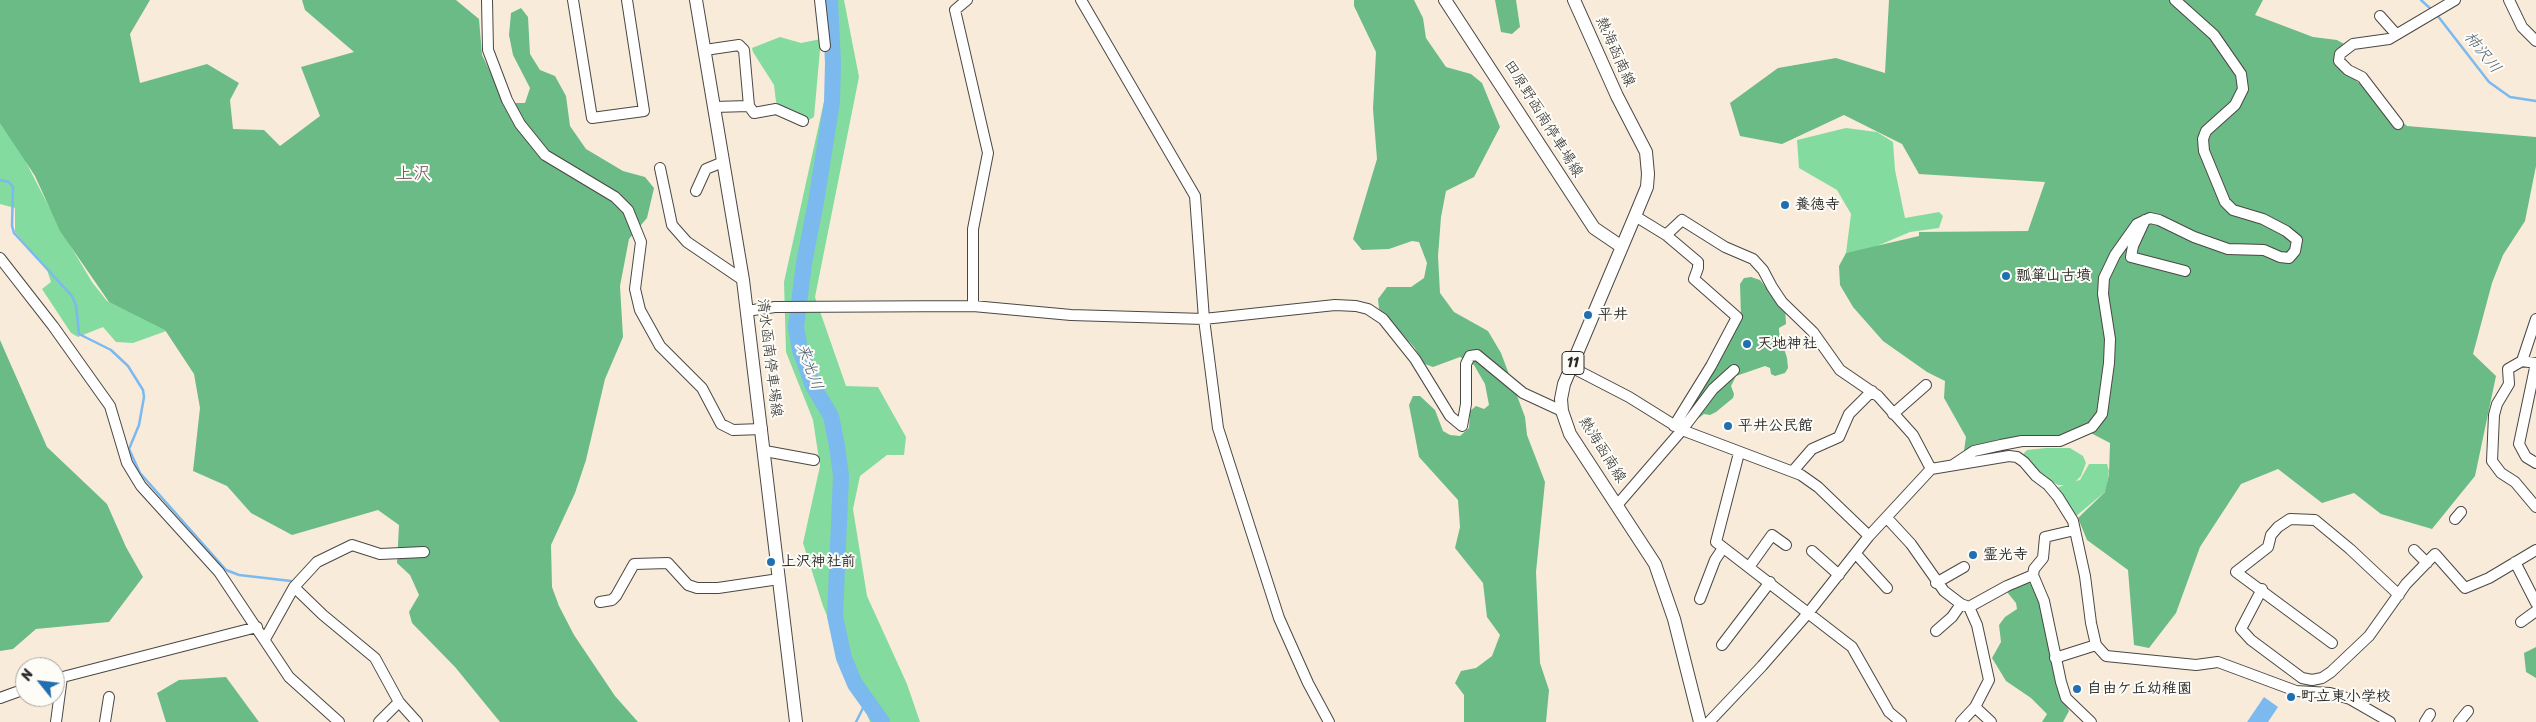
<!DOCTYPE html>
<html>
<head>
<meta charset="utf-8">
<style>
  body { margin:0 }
  #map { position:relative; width:2536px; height:722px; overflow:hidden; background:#f9ebda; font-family:Sriracha,sans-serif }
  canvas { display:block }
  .north { position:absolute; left:15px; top:657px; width:50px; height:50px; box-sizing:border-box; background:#fdfcf7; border:1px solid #a9a8a5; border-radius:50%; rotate:299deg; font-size:14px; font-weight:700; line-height:20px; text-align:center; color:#2b2b2b }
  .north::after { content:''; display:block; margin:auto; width:18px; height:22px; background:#1f6fb2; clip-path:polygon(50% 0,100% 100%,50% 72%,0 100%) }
</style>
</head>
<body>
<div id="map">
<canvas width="2536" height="722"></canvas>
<div class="north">N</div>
</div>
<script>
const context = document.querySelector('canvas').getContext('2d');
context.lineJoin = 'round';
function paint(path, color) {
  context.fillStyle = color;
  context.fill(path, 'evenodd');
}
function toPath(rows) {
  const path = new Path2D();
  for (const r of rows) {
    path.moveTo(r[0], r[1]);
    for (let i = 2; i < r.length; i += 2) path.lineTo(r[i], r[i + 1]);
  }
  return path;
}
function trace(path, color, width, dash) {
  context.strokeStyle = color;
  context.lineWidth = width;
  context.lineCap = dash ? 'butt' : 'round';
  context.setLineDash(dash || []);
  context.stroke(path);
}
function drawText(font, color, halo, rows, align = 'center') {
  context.font = font + ' Sriracha,"Klee One",sans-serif';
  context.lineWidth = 4;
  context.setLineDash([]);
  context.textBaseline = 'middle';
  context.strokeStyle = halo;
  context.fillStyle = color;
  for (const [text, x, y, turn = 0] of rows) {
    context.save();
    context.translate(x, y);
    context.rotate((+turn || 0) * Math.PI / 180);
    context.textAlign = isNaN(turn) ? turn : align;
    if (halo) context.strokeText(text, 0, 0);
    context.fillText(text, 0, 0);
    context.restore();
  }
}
paint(toPath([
  [822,0,844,0,859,77,815,297,846,386,878,387,906,437,904,455,887,455,860,476,853,509,867,596,907,684,920,722,870,722,823,606,803,543,820,466,813,420,786,352,784,282,829,79],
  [780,37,801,43,821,39,814,117,809,120,797,112,783,109,776,102,774,85,753,52,752,48],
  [0,112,61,230,92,282,107,301,169,330,133,343,116,342,103,327,78,337,71,333,42,289,51,282,47,270,15,232,15,208,0,204],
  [1846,128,1877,132,1893,142,1895,170,1905,218,1939,212,1943,216,1939,228,1910,232,1870,249,1846,253,1851,214,1837,190,1799,168,1797,140],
  [2046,448,2070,448,2083,456,2086,463,2081,476,2076,481,2080,480,2089,464,2107,464,2109,471,2106,491,2075,517,2052,490,2064,485,2058,485,2044,477,2021,456,2027,450]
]), '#84db9f');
paint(toPath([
  [0,0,150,0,130,34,140,83,207,64,239,83,230,100,233,129,264,130,280,146,320,116,301,67,354,52,305,10,302,0,456,0,479,19,482,55,499,90,515,103,525,103,530,88,513,55,509,35,511,13,521,8,528,17,530,54,540,70,555,76,566,96,570,126,586,149,623,171,645,177,654,188,647,218,629,239,620,286,623,337,605,379,586,460,575,493,551,545,552,587,559,606,574,635,615,696,638,722,500,722,455,667,412,623,409,612,419,595,410,575,397,563,399,525,378,510,292,535,251,513,227,486,193,471,200,408,194,374,165,330,109,302,60,231,35,176,0,123],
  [1354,0,1414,0,1423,18,1426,38,1446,67,1471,74,1482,83,1500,127,1474,177,1446,191,1441,217,1438,256,1440,293,1454,312,1488,331,1501,353,1525,417,1527,435,1545,482,1536,572,1540,663,1549,690,1546,722,1464,722,1464,695,1455,683,1461,671,1476,668,1492,656,1500,635,1487,617,1483,583,1455,548,1460,527,1458,500,1419,457,1409,405,1413,396,1420,396,1435,410,1443,431,1450,435,1460,436,1469,428,1470,411,1476,406,1484,409,1489,405,1485,384,1474,365,1460,357,1433,367,1425,364,1414,347,1379,309,1378,299,1387,287,1411,287,1424,278,1427,263,1419,242,1412,241,1389,249,1362,250,1353,239,1377,159,1373,109,1376,52,1354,6],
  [1495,0,1516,0,1520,27,1512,34,1501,32],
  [1889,0,2263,0,2255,15,2313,37,2337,40,2346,45,2341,67,2407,126,2536,137,2536,166,2525,221,2503,255,2492,283,2473,354,2496,376,2475,476,2432,529,2381,514,2354,493,2322,503,2278,469,2241,484,2200,547,2176,613,2149,648,2134,645,2128,570,2087,540,2078,518,2105,492,2109,474,2110,443,2087,431,2055,441,1964,451,1966,437,1944,398,1945,381,1927,372,1883,341,1853,307,1840,285,1839,266,1846,253,1919,236,1919,232,2028,231,2045,182,1919,174,1902,144,1844,115,1782,144,1740,136,1730,103,1778,68,1836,58,1885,73],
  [1751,277,1760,280,1776,300,1785,306,1786,324,1779,328,1779,332,1787,358,1788,368,1785,373,1775,376,1771,374,1770,368,1765,366,1736,376,1731,386,1734,394,1733,398,1716,412,1710,415,1704,414,1691,424,1684,417,1741,316,1740,284,1744,278],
  [0,340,47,447,107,504,126,547,143,577,109,622,36,629,13,649,0,651],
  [2026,580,2035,588,2038,597,2045,619,2053,670,2069,711,2063,722,2042,722,2047,714,2031,698,2006,681,1992,658,2001,642,1999,625,2005,617,2017,609,2016,603,2007,592,2008,587],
  [2536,647,2536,678,2526,672,2524,653],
  [226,677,259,722,166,722,157,693,179,680]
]), '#6bbb86');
paint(toPath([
  [2264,697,2278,707,2268,722,2247,722]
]), '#7bb9ee');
trace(toPath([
  [2421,0,2433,11],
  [2437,15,2489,82,2510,97,2536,101],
  [0,180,9,182,13,187,12,226,14,233,72,296,76,305,79,334,111,350,128,366,143,390,144,397,139,425,129,449,140,473,226,570,239,575,291,581,295,583],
  [856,722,866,702]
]), '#7bb9ee', 2.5);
trace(toPath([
  [830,0,833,63,832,102,816,202,804,263,796,327,800,350,813,386,831,416,837,446,841,476,835,616,844,658,855,684,882,722]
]), '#7bb9ee', 16);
const minor = toPath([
  [487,0,488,50,507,100,520,124,545,155,615,197,628,210,641,242,635,289,640,310,660,346,702,388,721,424,733,430,762,429],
  [573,0,592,118,644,111,627,0],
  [820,0,825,46],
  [967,0,955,10,988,153,973,229,973,306],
  [1081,0,1195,196,1204,319,1218,428,1279,618,1308,683,1329,722],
  [2509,0,2522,27,2536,41],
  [2380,16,2396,34],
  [705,50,739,45,744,50,749,106,714,107],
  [749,106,754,113,776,109,803,121],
  [2398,124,2362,77,2348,70,2339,61,2340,54,2353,44,2389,39,2455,0],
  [660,168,672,225,687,242,743,280],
  [696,191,706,169,723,162],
  [1635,216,1666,235,1698,262,1698,268,1694,279,1737,317,1711,366,1674,426],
  [2145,220,2133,246,2131,257,2185,271],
  [1666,235,1682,220,1725,247,1753,259,1763,270,1772,287,1782,302,1813,332,1840,370,1878,396,1913,435,1931,469],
  [0,258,53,326,110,406,127,463,141,486,219,572,289,677,339,722],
  [746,311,775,307,973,306,1071,315,1204,319,1335,305,1356,306,1368,309,1383,319,1415,359,1450,416,1462,426,1466,404,1466,364,1470,356,1477,355,1523,393,1562,411],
  [2522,361,2536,319],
  [2536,363,2522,361,2508,369,2509,384,2497,404,2494,415,2492,461,2501,473,2515,482,2536,507],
  [2536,363,2519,444,2526,457,2536,463],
  [1571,367,1629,397,1682,430,1713,389,1734,370],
  [1893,414,1926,385],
  [765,451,814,460],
  [1739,453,1716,542,1852,647,1889,712,1901,722],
  [1953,465,1974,451,2001,445,2022,441,2060,441,2092,427,2102,414,2109,363,2110,339,2103,294,2104,278,2115,255,2137,224,2150,218,2159,220,2194,237,2228,249,2264,250,2280,257,2289,258,2295,251,2297,240,2286,231,2263,219,2233,210,2225,202,2204,151,2203,139,2206,131,2235,105,2243,89,2241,74,2214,35,2175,0],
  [1793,471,1812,449,1839,437,1849,414,1872,391],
  [1618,504,1682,430,1801,475,1818,487,1869,536],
  [1887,518,1911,544,1944,591,1961,604,1969,607,1977,625,1989,680,1975,707,1961,722],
  [2455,519,2461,512],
  [2414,550,2427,563],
  [1812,551,1839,575],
  [1856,554,1887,588],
  [2515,562,2536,603],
  [1749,567,1772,535,1786,545],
  [2033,575,2044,601,2061,682,2066,698,2091,722],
  [1936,583,1964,567],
  [294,587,323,615,375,658,399,702,417,722],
  [2262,589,2241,629,2251,640,2302,678,2312,680,2322,678,2331,672,2369,636,2406,584,2435,554,2465,588,2489,578,2536,550],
  [1700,599,1715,560,1723,548],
  [600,602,612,600,616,596,634,564,668,563,688,585,697,588,718,588,779,579],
  [1969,607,2007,586,2033,575,2034,569,2043,558,2045,537,2075,530],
  [2521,622,2536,611],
  [1936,631,1952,617,1961,604],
  [265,639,294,587,317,562,352,545,380,554,424,552],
  [2332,643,2236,572,2268,547,2271,535,2278,527,2290,519,2315,520,2350,549,2399,595],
  [1722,645,1770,582],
  [2055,658,2096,645],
  [55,679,257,627],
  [0,698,25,689],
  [1975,707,1991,722],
  [56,722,62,677],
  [105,722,109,697],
  [379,722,399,702],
  [1709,722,1762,666,1809,612,1869,536,1931,469,2009,456,2017,457,2024,462,2036,476,2048,485,2058,497,2073,521,2085,576,2091,623,2096,645,2106,656,2196,665,2218,662,2296,691,2330,693,2350,699,2390,722],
  [2425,722,2430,714],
  [2459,722,2468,711]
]);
const major = toPath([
  [696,0,743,280,796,722],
  [1445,0,1594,228,1622,247],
  [1574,0,1617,96,1646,152,1648,174,1647,187,1635,216,1564,384,1561,399,1562,411,1570,434,1655,564,1674,619,1700,722]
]);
trace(minor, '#4a4845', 12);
trace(major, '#4a4845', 14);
trace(minor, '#fff', 10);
trace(major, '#fff', 12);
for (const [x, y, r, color] of [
  [1785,205,5,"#1f6fb2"],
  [2006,276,5,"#1f6fb2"],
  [1588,315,5,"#1f6fb2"],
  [1747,344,5,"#1f6fb2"],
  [1728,426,5,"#1f6fb2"],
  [1973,555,5,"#1f6fb2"],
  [771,562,5,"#1f6fb2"],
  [2077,689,5,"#1f6fb2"],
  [2291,697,5,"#1f6fb2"]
]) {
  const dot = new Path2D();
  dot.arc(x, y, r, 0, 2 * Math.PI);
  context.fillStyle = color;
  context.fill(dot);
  trace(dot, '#fdfcf7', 2);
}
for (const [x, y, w] of [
  [1573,363,22]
]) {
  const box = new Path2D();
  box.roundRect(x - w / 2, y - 11.5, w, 23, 4);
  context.fillStyle = '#fdfcf7';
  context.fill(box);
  trace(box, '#2b2b2b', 1);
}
drawText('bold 14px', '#2b2b2b', null, [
  ["11",1573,363]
]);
drawText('15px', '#2b2b2b', '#fdfcf7', [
  ["熱海函南線",1615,52,66],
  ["田原野函南停車場線",1543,119,58],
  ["清水函南停車場線",769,358,83],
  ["熱海函南線",1602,450,58]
]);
drawText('bold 15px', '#2b2b2b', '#fdfcf7', [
  ["養徳寺",1795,205],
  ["瓢箪山古墳",2016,276],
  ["平井",1598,315],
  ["天地神社",1757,344],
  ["平井公民館",1738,426],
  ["霊光寺",1983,555],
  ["上沢神社前",781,562],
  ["自由ケ丘幼稚園",2087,689],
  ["町立東小学校",2301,697]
], 'left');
drawText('italic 16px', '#475d6f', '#fdfcf7', [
  ["柿沢川",2482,53,51],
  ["来光川",809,367,70]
]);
drawText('18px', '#6b5760', '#fdfcf7', [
  ["上沢",413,174]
]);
</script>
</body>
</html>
